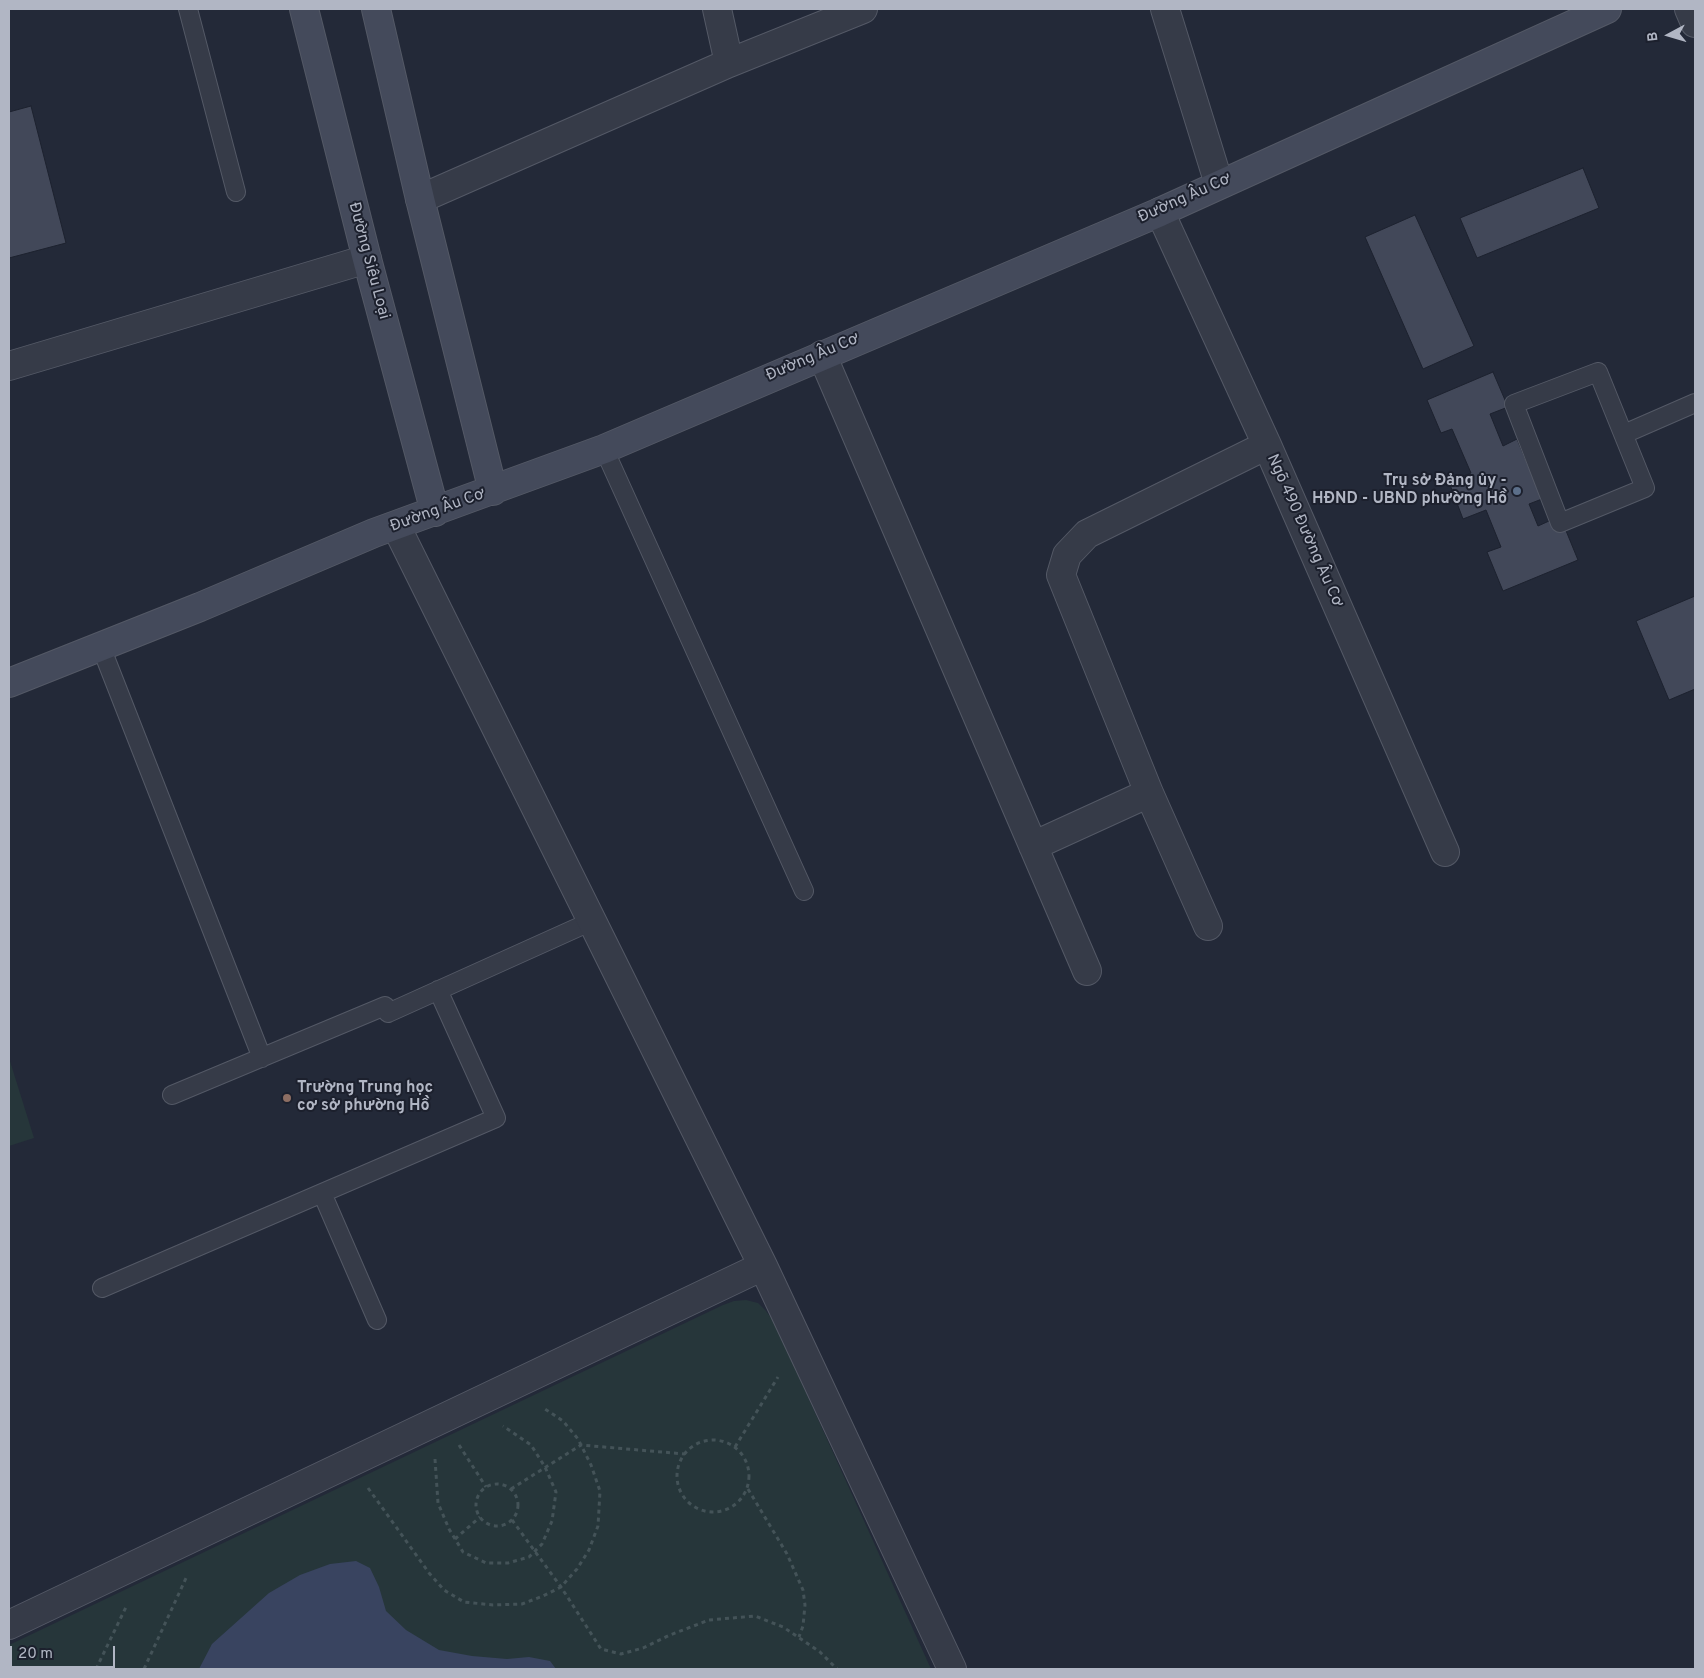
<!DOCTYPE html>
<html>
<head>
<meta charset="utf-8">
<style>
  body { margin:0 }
  #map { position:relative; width:1704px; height:1678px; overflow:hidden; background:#232938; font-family:Overpass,sans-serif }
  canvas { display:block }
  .frame { position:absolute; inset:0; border:10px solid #b1b6c4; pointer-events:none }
  .north { position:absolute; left:1644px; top:10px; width:50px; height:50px; -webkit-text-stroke:4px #1c202d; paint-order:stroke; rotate:264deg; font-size:14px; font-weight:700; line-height:20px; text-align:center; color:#b1b6c4 }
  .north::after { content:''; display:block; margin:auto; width:18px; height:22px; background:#b1b6c4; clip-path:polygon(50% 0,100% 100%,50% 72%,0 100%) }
  .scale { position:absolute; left:10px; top:1646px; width:105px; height:22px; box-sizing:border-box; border:2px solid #b1b6c4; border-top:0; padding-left:6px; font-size:15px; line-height:18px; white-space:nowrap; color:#b1b6c4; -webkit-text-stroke:4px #1c202d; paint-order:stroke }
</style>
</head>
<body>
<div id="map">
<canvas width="1704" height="1678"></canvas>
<div class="frame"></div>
<div class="north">B</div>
<div class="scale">20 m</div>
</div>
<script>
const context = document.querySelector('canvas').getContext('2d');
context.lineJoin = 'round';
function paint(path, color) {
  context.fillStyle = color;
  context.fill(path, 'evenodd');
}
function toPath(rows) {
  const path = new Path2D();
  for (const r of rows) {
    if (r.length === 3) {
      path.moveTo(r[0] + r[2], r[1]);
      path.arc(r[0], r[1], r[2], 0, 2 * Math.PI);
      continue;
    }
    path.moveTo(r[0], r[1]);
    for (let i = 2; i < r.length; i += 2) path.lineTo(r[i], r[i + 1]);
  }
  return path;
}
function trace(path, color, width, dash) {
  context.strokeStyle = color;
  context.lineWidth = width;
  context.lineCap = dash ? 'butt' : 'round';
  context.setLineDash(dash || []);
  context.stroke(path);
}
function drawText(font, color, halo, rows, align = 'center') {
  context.font = font + ' Overpass,sans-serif';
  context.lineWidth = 4;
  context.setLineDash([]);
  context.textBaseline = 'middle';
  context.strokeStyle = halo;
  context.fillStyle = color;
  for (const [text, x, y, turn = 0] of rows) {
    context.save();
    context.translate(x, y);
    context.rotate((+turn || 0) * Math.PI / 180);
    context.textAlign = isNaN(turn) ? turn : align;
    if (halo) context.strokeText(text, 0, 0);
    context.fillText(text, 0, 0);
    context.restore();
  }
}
paint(toPath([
  [9,1058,34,1138,9,1146],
  [746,1300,758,1303,766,1311,774,1322,931,1669,9,1669,9,1645,723,1305,734,1301]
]), '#26363a');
paint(toPath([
  [356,1561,370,1568,379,1587,386,1611,406,1630,439,1650,472,1656,507,1659,529,1657,550,1661,556,1669,199,1669,212,1644,269,1593,300,1575,330,1564]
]), '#394460');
const building = toPath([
  [31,106,66,243,9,258,9,112,31,106],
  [1583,168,1599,208,1477,258,1460,218,1583,168],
  [1415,215,1474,346,1423,369,1365,237,1415,215],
  [1493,372,1508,407,1490,414,1503,446,1517,439,1542,499,1529,504,1538,526,1560,516,1578,560,1503,591,1487,552,1501,547,1486,510,1463,519,1449,482,1471,473,1452,429,1441,433,1427,400,1493,372],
  [1695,596,1695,689,1669,700,1636,621,1695,596]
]);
paint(building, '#424859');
trace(building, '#1d222f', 1);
const lane = toPath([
  [188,9,236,192],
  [1598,372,1645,488,1560,523,1514,404,1598,372],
  [1624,434,1695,403],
  [604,449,804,891],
  [101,647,262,1058],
  [172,1095,385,1006,388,1013,592,921],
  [322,1193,377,1320],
  [102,1288,496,1118,438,990]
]);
const street = toPath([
  [717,9,729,63],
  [1165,9,1219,184],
  [1689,9,1695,23],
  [420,199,729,63,863,9],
  [1160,212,1267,445,1445,852],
  [822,355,1087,971],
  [9,366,367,259],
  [396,526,763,1266,952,1669],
  [1033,846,1149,793],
  [1208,926,1149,793,1061,575,1067,555,1087,534,1267,445],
  [9,1625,763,1266]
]);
const secondary = toPath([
  [304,9,367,259,435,512],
  [376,9,420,199,493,491],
  [9,683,200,607,374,533,604,449,1160,212,1607,9]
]);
trace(lane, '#545966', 20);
trace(street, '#545966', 30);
trace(secondary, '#545966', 30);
trace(toPath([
  [713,1476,36],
  [459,1445,486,1487],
  [735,1447,778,1377],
  [435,1459,438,1503,449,1529,463,1552,486,1563,508,1563,529,1557,542,1544,552,1521,556,1492,545,1467,531,1445,503,1426],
  [497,1505,21],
  [368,1488,429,1573,444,1590,464,1602,493,1605,522,1604,543,1596,561,1587,577,1569,589,1550,598,1526,600,1491,591,1465,578,1439,563,1421,542,1407],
  [511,1489,581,1445,685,1454],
  [748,1489,787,1554,803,1590,805,1605,803,1626,799,1637],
  [512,1520,561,1587,601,1649,621,1654,643,1648,670,1635,709,1620,755,1616,783,1627,820,1652,837,1669],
  [455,1539,480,1517],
  [96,1669,127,1605],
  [144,1669,187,1576]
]), '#445358', 3, [4, 4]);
trace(lane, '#363b48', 18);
trace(street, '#363b48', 28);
trace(secondary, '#444a5b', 28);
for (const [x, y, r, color] of [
  [1517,491,5,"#5c6f8a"],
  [287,1098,5,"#8d6e63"]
]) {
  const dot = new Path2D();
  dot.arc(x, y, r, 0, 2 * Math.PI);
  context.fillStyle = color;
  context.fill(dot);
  trace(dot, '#1c202d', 2);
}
drawText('16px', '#b1b6c4', '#1c202d', [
  ["Đường Âu Cơ",1185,199,-24],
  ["Đường Siêu Loại",368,261,75],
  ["Đường Âu Cơ",813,358,-23],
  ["Đường Âu Cơ",438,511,-20],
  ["Ngõ 490 Đường Âu Cơ",1304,531,66]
]);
drawText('bold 16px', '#b1b6c4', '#1c202d', [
  ["Trụ sở Đảng ủy -",1507,482],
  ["HĐND - UBND phường Hồ",1507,500],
  ["Trường Trung học",297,1089,"left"],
  ["cơ sở phường Hồ",297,1107,"left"]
], 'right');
</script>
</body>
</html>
